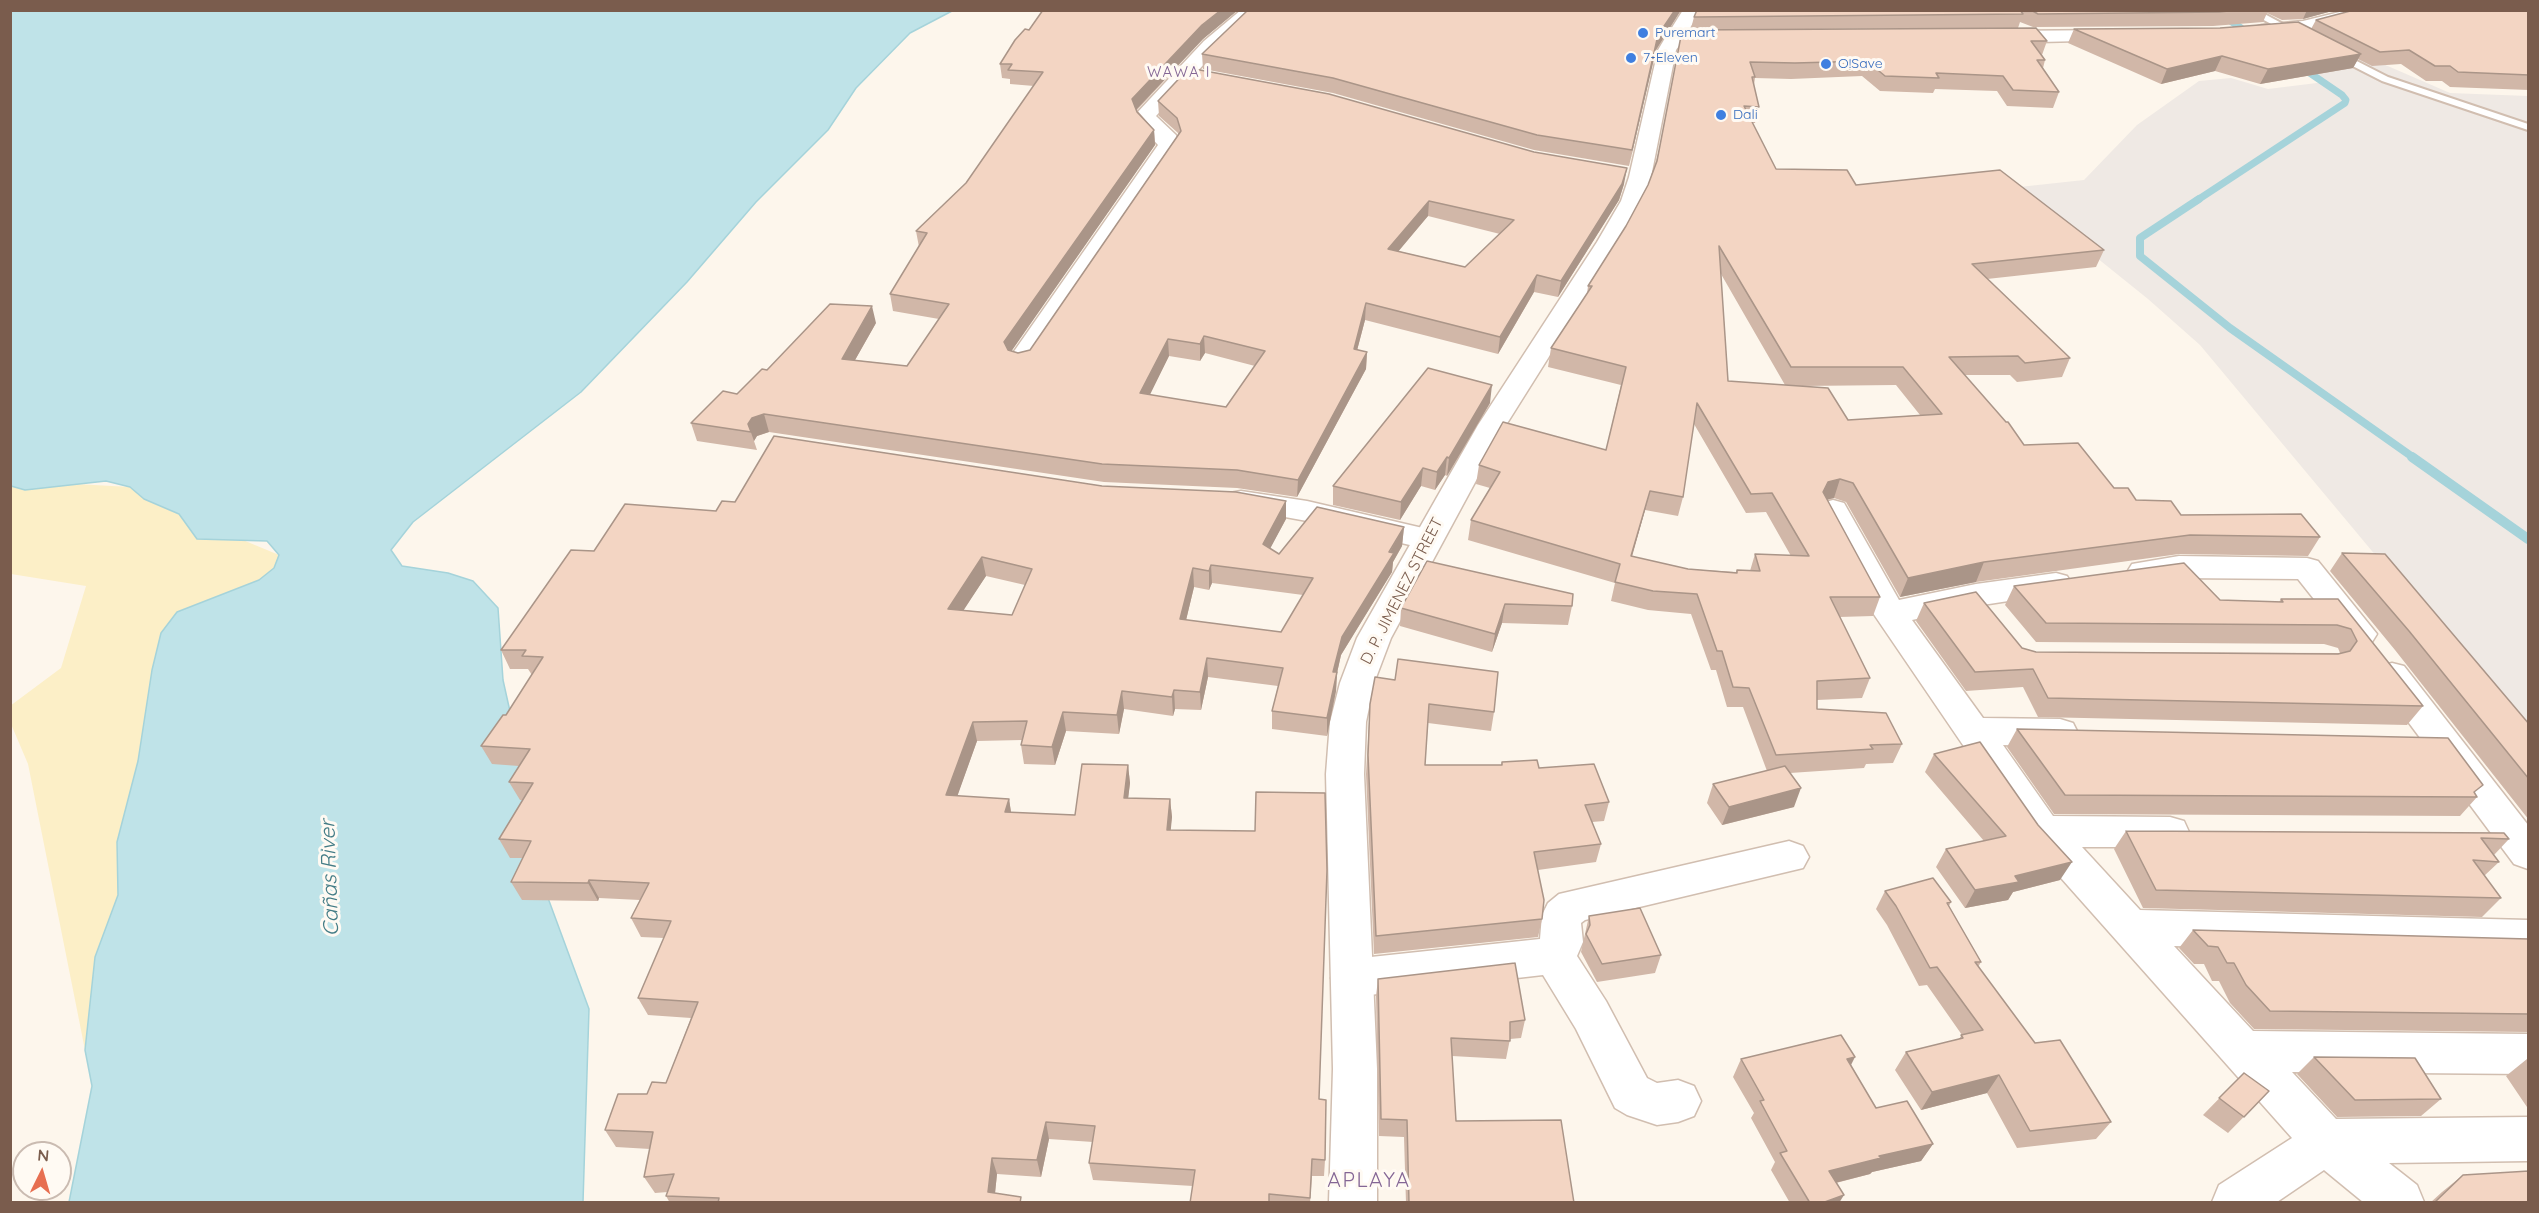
<!DOCTYPE html>
<html>
<head>
<meta charset="utf-8">
<style>
  body { margin:0 }
  #map { position:relative; width:2539px; height:1213px; overflow:hidden; background:#fdf6ec; font-family:Quicksand,sans-serif }
  canvas { display:block }
  .frame { position:absolute; inset:0; border:12px solid #7a5c4d; pointer-events:none }
  .north { position:absolute; left:12px; top:1141px; width:60px; height:60px; box-sizing:border-box; background:#fffaf3; border:2px solid #cabbb1; border-radius:50%; rotate:5deg; font-size:16px; font-weight:700; line-height:24px; text-align:center; color:#7a5c4d }
  .north::after { content:''; display:block; margin:auto; width:21px; height:27px; background:#e76f51; clip-path:polygon(50% 0,100% 100%,50% 72%,0 100%) }
</style>
</head>
<body>
<div id="map">
<canvas width="2539" height="1213"></canvas>
<div class="frame"></div>
<div class="north">N</div>
</div>
<script>
const context = document.querySelector('canvas').getContext('2d');
context.lineJoin = 'round';
function paint(path, color) {
  context.fillStyle = color;
  context.fill(path, 'evenodd');
}
function toPath(rows) {
  const path = new Path2D();
  for (const r of rows) {
    path.moveTo(r[0], r[1]);
    for (let i = 2; i < r.length; i += 2) path.lineTo(r[i], r[i + 1]);
  }
  return path;
}
function trace(path, color, width, dash) {
  context.strokeStyle = color;
  context.lineWidth = width;
  context.lineCap = dash ? 'butt' : 'round';
  context.setLineDash(dash || []);
  context.stroke(path);
}
function drawText(font, color, halo, rows, align = 'center') {
  context.font = font + ' Quicksand,sans-serif';
  context.lineWidth = 6;
  context.setLineDash([]);
  context.textBaseline = 'middle';
  context.strokeStyle = halo;
  context.fillStyle = color;
  for (const [text, x, y, turn = 0] of rows) {
    context.save();
    context.translate(x, y);
    context.rotate((+turn || 0) * Math.PI / 180);
    context.textAlign = isNaN(turn) ? turn : align;
    if (halo) context.strokeText(text, 0, 0);
    context.fillText(text, 0, 0);
    context.restore();
  }
}
paint(toPath([
  [2307,31,2450,93,2528,96,2528,738,2200,345,2148,299,2010,188,2084,180,2137,125,2199,81,2231,78,2268,89,2325,82,2273,41]
]), '#efe9e4');
paint(toPath([
  [76,484,130,487,144,499,279,555,85,1050,28,764,11,724,10,706,61,668,86,586,11,574,11,486,25,490]
]), '#fcefc7');
const water = toPath([
  [10,11,952,11,910,33,856,88,828,130,756,202,687,282,581,392,413,522,391,550,402,566,448,573,473,581,498,608,503,680,527,788,531,852,589,1009,583,1202,69,1202,92,1086,85,1050,95,957,118,895,117,842,138,761,152,670,161,633,177,612,259,580,274,568,279,555,267,541,197,539,179,514,144,499,130,487,106,481,25,490,11,486,10,11]
]);
paint(water, '#bfe3e8');
trace(water, '#a5d3da', 1.5);
trace(toPath([
  [2214,10,2241,28],
  [2196,201,2345,103,2346,100,2342,95,2301,67]
]), '#a5d3da', 7);
trace(toPath([
  [2199,199,2140,238,2140,256,2230,328,2414,458]
]), '#a5d3da', 8);
trace(toPath([
  [2412,457,2528,539]
]), '#a5d3da', 10);
const service = toPath([
  [2245,10,2257,10,2300,33,2292,35,2245,10],
  [2333,52,2339,52,2388,77,2528,124,2528,130,2382,81,2333,56,2333,52]
]);
const minor = toPath([
  [1241,10,1261,10,1218,49,1156,116,1176,135,1180,145,1030,366,1021,368,1012,366,1008,360,1158,145,1140,125,1135,115,1204,41,1241,10],
  [1683,10,1701,10,1682,41,1668,41,1666,37,1683,10],
  [1241,491,1307,501,1427,529,1438,532,1443,539,1438,546,1427,549,1307,521,1230,507,1226,500,1230,493,1241,491],
  [1833,500,1844,503,1899,600,1976,584,2056,573,2067,576,2072,584,2067,592,1976,606,1912,620,1983,718,2060,719,2073,723,2078,733,2073,743,2060,747,2003,745,2053,816,2170,817,2184,821,2189,832,2184,843,2170,847,2082,847,2140,910,2528,920,2528,955,2174,946,2253,1031,2528,1034,2528,1074,2292,1072,2336,1119,2528,1117,2528,1161,2389,1163,2417,1185,2424,1202,2363,1202,2324,1170,2277,1202,2212,1202,2219,1185,2292,1138,2029,842,1873,613,1818,510,1822,503,1833,500],
  [2179,556,2307,558,2318,561,2377,634,2372,642,2360,646,2348,642,2298,579,2179,578,2143,583,2132,580,2127,572,2132,564,2179,556],
  [2392,663,2404,666,2528,825,2528,869,2514,864,2380,684,2375,675,2380,666,2392,663],
  [1789,841,1803,846,1809,857,1803,868,1585,920,1581,923,1583,942,1577,956,1606,1001,1647,1078,1657,1083,1678,1080,1694,1086,1701,1101,1694,1116,1678,1122,1657,1125,1627,1115,1615,1108,1576,1029,1543,975,1352,997,1337,991,1331,978,1337,965,1352,959,1540,939,1542,915,1548,903,1559,894,1789,841]
]);
const tertiary = toPath([
  [2348,10,2381,10,2378,14,2303,33,2262,37,2255,35,2253,31,2255,27,2262,25,2303,21,2348,10],
  [2115,30,2122,32,2124,36,2122,40,1999,43,1992,41,1990,37,1992,33,1999,31,2115,30],
  [1675,31,1725,31,1732,33,1734,37,1732,41,1725,43,1681,43,1676,50,1651,177,1643,201,1621,242,1506,425,1391,638,1374,683,1366,722,1364,774,1377,1069,1377,1202,1329,1202,1333,1069,1326,774,1330,722,1340,683,1357,638,1478,425,1597,242,1621,201,1629,177,1658,50,1668,33,1675,31]
]);
trace(service, '#d1beb0', 4);
trace(minor, '#d1beb0', 3);
trace(tertiary, '#d1beb0', 3);
paint(service, '#fff');
paint(minor, '#fff');
paint(tertiary, '#fff');
paint(toPath([
  [1043,10,1238,10,1203,39,1137,110,1154,130,1155,145,1011,351,1018,353,1030,350,1178,135,1178,133,1159,116,1158,101,1624,184,1619,200,1558,297,1534,292,1498,354,1365,320,1357,350,1367,352,1366,369,1297,497,1237,488,1104,482,769,432,757,436,754,441,757,450,697,441,691,423,737,394,767,370,876,323,855,360,907,366,939,319,893,311,890,294,919,247,916,231,966,183,1034,86,1010,84,1010,79,1002,78,1000,64,1029,30],
  [1428,216,1500,234,1465,267,1398,251],
  [1205,353,1255,366,1226,407,1149,395,1169,356,1200,361],
  [1248,10,1681,10,1656,50,1629,166,1534,150,1333,93,1203,69,1202,54],
  [1698,10,2336,10,2303,19,2282,20,2267,13,2263,22,2213,26,2033,27,2020,22,2018,28,1808,29,2047,41,2042,55,2045,60,2043,68,2059,92,2053,108,2007,106,1997,91,1935,89,1933,93,1880,91,1862,76,1791,79,1755,78,1754,85,1759,107,1755,123,1752,123,1776,169,1856,185,2104,250,2096,267,1987,279,2070,358,2062,377,2017,382,2010,375,1965,375,2024,445,2114,488,2136,500,2181,515,2320,537,2308,556,2179,554,1976,582,1900,597,1846,502,1834,498,1827,500,1880,597,1873,616,1839,617,1870,678,1862,698,1817,700,1817,709,1902,744,1893,763,1866,764,1864,768,1790,773,1794,807,1722,825,1707,803,1713,784,1767,771,1743,707,1727,707,1716,670,1711,670,1691,614,1648,610,1611,601,1615,583,1468,540,1471,520,1490,488,1476,484,1479,465,1606,450,1621,385,1548,367,1551,348,1587,294,1588,286,1626,226,1648,185,1656,161,1694,17],
  [1721,274,1744,314,1785,385,1728,381],
  [1896,385,1920,415,1848,420,1802,386],
  [1694,424,1746,513,1766,512,1791,556,1755,554,1750,571,1737,570,1736,572,1688,569,1632,557,1645,510,1678,516,1683,497],
  [2529,10,2529,90,2450,87,2442,81,2426,81,2401,64,2372,66,2358,59,2353,68,2260,84,2215,71,2161,84,2068,43,2074,29,2311,29,2316,20],
  [1490,403,1447,476,1445,475,1435,490,1421,486,1400,520,1333,505,1333,486],
  [1102,486,1286,501,1286,519,1270,548,1279,554,1404,527,1402,546,1393,562,1392,572,1341,655,1337,673,1336,691,1327,736,1272,729,1272,711,1278,686,1208,677,1201,710,1175,709,1173,716,1124,709,1119,734,1066,731,1055,765,1024,764,1021,745,1022,740,977,741,957,796,1009,799,1011,813,1075,815,1128,765,1130,783,1128,798,1170,799,1172,817,1170,830,1319,1099,1325,1160,1324,1176,1312,1176,1310,1203,1190,1203,1193,1186,1093,1180,1089,1163,1093,1142,1049,1139,1041,1177,997,1174,995,1193,1022,1203,670,1203,666,1196,668,1192,655,1193,644,1177,650,1149,616,1147,605,1130,647,1094,666,1083,691,1018,648,1015,638,998,664,938,641,937,631,918,640,900,599,898,598,901,522,900,511,882,523,858,510,858,499,839,523,800,520,800,509,782,519,766,492,764,481,746,506,715,532,675,528,669,510,669,501,650,594,551,716,511,735,502],
  [986,576,1025,585,1012,615,963,610],
  [1212,583,1303,595,1281,632,1186,620,1194,587,1209,590],
  [2342,553,2529,724,2529,820,2395,650,2330,571],
  [1427,561,1572,606,1568,625,1502,623,1492,652,1400,626,1401,608],
  [2014,586,2220,600,2279,602,2281,599,2338,599,2423,706,2407,725,2038,717,2023,687,1966,691,1916,621,1924,603,2022,648,2036,652,2340,653,2338,648,2324,644,2036,642,2005,605],
  [1375,677,1494,712,1491,731,1428,723,1425,765,1501,765,1502,762,1539,768,1609,802,1604,821,1592,822,1601,844,1596,862,1538,870,1542,919,1538,937,1374,954,1366,774,1370,704],
  [2017,729,2477,797,2460,816,2054,814,2007,747],
  [1934,754,2060,880,2013,892,2008,900,1965,908,1936,867,1946,849,1984,841,1925,772],
  [2126,831,2504,833,2509,839,2494,855,2499,862,2484,876,2501,898,2482,917,2143,908,2114,849],
  [1885,891,1951,902,1949,906,1981,962,1978,967,2035,1043,2111,1122,2096,1139,2017,1148,1987,1093,1921,1110,1895,1070,1906,1052,1958,1040,1962,1035,1927,985,1919,986,1887,925,1876,909],
  [1589,916,1661,955,1655,973,1597,982,1581,952],
  [2193,930,2529,939,2529,1032,2254,1029,2230,1003,2219,981,2212,981,2204,964,2194,964,2179,948],
  [1378,979,1525,1020,1521,1038,1510,1039,1506,1059,1452,1056,1456,1121,1574,1203,1406,1203,1404,1137,1379,1136,1376,996],
  [2314,1057,2441,1099,2421,1116,2337,1117,2297,1074],
  [1741,1059,1851,1065,1876,1108,1933,1144,1921,1161,1872,1172,1870,1174,1836,1183,1839,1203,1790,1203,1771,1170,1775,1162,1751,1118,1754,1113,1733,1077],
  [2527,1059,2529,1059,2529,1110,2506,1076],
  [2244,1073,2269,1091,2228,1133,2203,1115],
  [2463,1175,2529,1203,2430,1203,2442,1192]
]), '#d1b7a8');
paint(toPath([
  [1221,10,1238,10,1203,39,1133,113,1132,99,1202,25],
  [1675,10,1681,10,1656,50,1629,166,1658,35],
  [2307,10,2336,10,2303,19],
  [2361,54,2353,68,2260,84,2268,69],
  [2222,56,2215,71,2161,84,2167,69],
  [1154,130,1155,145,1006,359,1004,342],
  [1627,168,1624,184,1619,200,1558,297,1561,281],
  [1429,201,1428,216,1387,265,1388,249],
  [1537,275,1534,292,1498,354,1500,337],
  [1366,303,1365,320,1353,366,1354,349],
  [872,306,876,323,846,376,842,359],
  [1204,336,1205,353,1200,361,1200,344],
  [1168,339,1169,356,1142,411,1140,393],
  [1367,352,1366,369,1297,497,1298,480],
  [1492,385,1490,403,1447,476,1449,458],
  [764,414,769,432,757,436,754,441,748,424,752,418],
  [1447,457,1445,475,1435,490,1437,472],
  [1423,468,1421,486,1400,520,1401,502],
  [1840,479,1834,498,1821,501,1823,492,1828,482],
  [1650,491,1645,510,1626,576,1631,556],
  [1286,501,1286,519,1263,562,1263,544],
  [1404,527,1402,546,1393,562,1392,572,1341,655,1337,673,1336,691,1327,736,1327,718,1333,672,1342,637],
  [982,557,986,576,952,628,948,609],
  [1984,562,1976,582,1900,597,1908,578],
  [1211,565,1212,583,1209,590,1209,571],
  [1193,568,1194,587,1182,637,1180,619],
  [1505,604,1502,623,1492,652,1495,634],
  [1207,658,1208,677,1201,710,1200,692],
  [1174,690,1175,709,1173,716,1172,697],
  [1122,691,1124,709,1119,734,1117,715],
  [1063,712,1066,731,1055,765,1052,747],
  [973,722,977,741,951,814,946,795],
  [1128,765,1130,783,1126,816,1124,798],
  [1801,788,1794,807,1722,825,1729,807],
  [1009,799,1012,818,1005,812],
  [1170,799,1172,817,1169,849,1167,830],
  [2072,862,2060,880,2013,892,2008,900,1965,908,1975,890,2015,876],
  [589,880,599,898,598,901,588,883],
  [1855,1057,1846,1075,1847,1059],
  [1999,1075,1987,1093,1921,1110,1932,1092],
  [1046,1122,1049,1139,1041,1177,1037,1160],
  [1933,1144,1921,1161,1872,1172,1870,1174,1819,1187,1829,1171,1879,1156],
  [992,1158,997,1174,994,1203,988,1192],
  [1844,1195,1839,1203,1822,1203]
]), '#aa9588');
const building = toPath([
  [1043,10,1221,10,1202,25,1132,99,1137,112,1154,130,1004,342,1008,350,1018,353,1030,350,1181,131,1177,118,1158,101,1189,68,1329,94,1534,152,1627,168,1622,184,1561,281,1537,275,1500,337,1366,303,1354,349,1367,352,1298,480,1237,470,1102,464,764,414,752,418,748,424,751,432,691,423,723,391,737,394,762,369,767,370,830,304,872,306,842,359,907,366,949,304,890,294,927,233,916,231,966,183,1043,72,1008,70,1012,64,1000,64,1015,40,1025,29,1029,30,1043,10],
  [1429,201,1514,220,1465,267,1388,249,1429,201],
  [1204,336,1265,351,1226,407,1140,393,1168,339,1200,344,1204,336],
  [1248,10,1675,10,1658,35,1632,150,1537,135,1333,78,1202,54,1248,10],
  [1697,10,2020,10,2023,14,1694,17,1697,10],
  [2031,10,2238,10,2219,12,2038,14,2031,10],
  [2354,10,2529,10,2529,75,2458,72,2450,66,2435,66,2409,50,2380,52,2316,20,2354,10],
  [2298,22,2361,54,2268,69,2222,56,2167,69,2074,29,2220,28,2298,22],
  [2036,28,2047,41,2031,41,2045,60,2037,60,2059,92,2013,90,2003,76,1936,73,1939,78,1885,76,1867,61,1795,63,1750,62,1755,77,1752,77,1759,107,1744,106,1776,169,1847,170,1856,185,2000,170,2104,250,1972,264,2070,358,2025,363,2018,356,1949,357,2006,422,2008,422,2024,445,2078,443,2114,488,2128,488,2136,500,2171,501,2181,515,2301,514,2320,537,2190,535,1984,562,1908,578,1853,483,1840,479,1828,482,1823,492,1880,597,1830,597,1870,678,1817,681,1817,709,1886,713,1902,744,1870,745,1873,749,1776,755,1749,688,1733,687,1722,651,1717,651,1697,594,1653,591,1615,582,1620,564,1471,520,1500,472,1479,465,1503,422,1606,450,1626,367,1551,348,1592,286,1588,286,1626,226,1648,185,1657,161,1681,36,1685,30,2036,28],
  [1719,246,1791,367,1903,367,1942,414,1848,420,1828,388,1728,381,1719,246],
  [1697,403,1751,494,1772,493,1809,556,1755,554,1760,571,1737,570,1737,573,1688,569,1631,556,1650,491,1683,497,1697,403],
  [1428,368,1492,385,1449,458,1447,457,1437,472,1423,468,1401,502,1333,486,1428,368],
  [774,436,1102,486,1236,492,1286,501,1263,544,1279,554,1317,507,1404,527,1389,552,1394,553,1342,637,1333,672,1337,672,1327,718,1272,711,1283,668,1207,658,1200,692,1174,690,1172,697,1122,691,1117,715,1063,712,1052,747,1021,745,1027,721,973,722,946,795,1009,799,1005,812,1075,815,1082,764,1128,765,1124,798,1170,799,1167,830,1255,831,1256,792,1325,793,1327,870,1319,1099,1326,1100,1325,1160,1312,1159,1310,1198,1269,1194,1269,1203,1190,1203,1195,1170,1089,1163,1095,1126,1046,1122,1037,1160,992,1158,988,1192,1021,1197,1020,1203,718,1203,719,1198,666,1196,674,1174,644,1177,653,1132,605,1130,618,1094,647,1094,652,1082,666,1083,698,1002,638,998,671,921,631,918,649,883,589,880,588,883,511,882,531,841,499,839,533,783,509,782,530,749,481,746,503,715,506,715,543,657,522,656,526,650,501,650,571,550,594,551,625,504,716,511,722,501,735,502,774,436],
  [982,557,1032,569,1012,615,948,609,982,557],
  [1211,565,1313,578,1281,632,1180,619,1193,568,1209,571,1211,565],
  [2342,553,2385,554,2529,724,2529,779,2409,631,2342,553],
  [1427,561,1573,594,1572,606,1505,604,1495,634,1401,608,1427,561],
  [2184,563,2220,600,2283,602,2281,599,2338,599,2423,706,2048,698,2033,669,1975,672,1924,603,1976,592,2022,648,2036,652,2338,654,2350,651,2357,641,2351,629,2337,625,2046,623,2014,586,2184,563],
  [1398,659,1498,672,1494,712,1429,704,1425,765,1502,765,1502,762,1537,760,1539,768,1594,764,1609,802,1585,805,1601,844,1534,852,1544,900,1542,919,1376,936,1368,755,1370,704,1375,677,1395,680,1398,659],
  [2017,729,2448,738,2483,785,2474,792,2477,797,2065,795,2017,729],
  [1980,742,2038,825,2072,862,2015,876,2019,882,1975,890,1946,849,2006,836,1934,754,1980,742],
  [1785,766,1801,788,1729,807,1713,784,1785,766],
  [2126,831,2504,833,2509,839,2481,838,2499,862,2473,860,2501,898,2156,890,2126,831],
  [1933,878,1951,902,1947,903,1981,962,1975,962,2035,1043,2060,1040,2111,1122,2030,1131,1999,1075,1932,1092,1906,1052,1963,1038,1961,1035,1983,1030,1937,967,1930,968,1896,906,1885,891,1933,878],
  [1640,908,1661,955,1602,964,1586,934,1590,925,1589,916,1640,908],
  [2193,930,2529,939,2529,1014,2270,1011,2246,985,2234,963,2227,963,2218,947,2208,946,2193,930],
  [1515,963,1525,1020,1510,1022,1510,1041,1451,1038,1456,1121,1561,1120,1574,1203,1409,1203,1407,1120,1381,1119,1378,979,1515,963],
  [1841,1035,1855,1057,1847,1059,1876,1108,1907,1101,1933,1144,1879,1156,1881,1158,1829,1171,1844,1195,1822,1203,1810,1203,1780,1153,1787,1151,1760,1101,1764,1100,1741,1059,1841,1035],
  [2314,1057,2415,1058,2441,1099,2355,1100,2314,1057],
  [2244,1073,2269,1091,2244,1117,2219,1098,2244,1073],
  [2529,1171,2529,1203,2434,1203,2463,1175,2529,1171]
]);
paint(building, '#f3d5c3');
trace(building, '#aa9588', 1.5);
for (const [x, y, r, color] of [
  [1643,33,6,"#3f7fe0"],
  [1631,58,6,"#3f7fe0"],
  [1826,64,6,"#3f7fe0"],
  [1721,115,6,"#3f7fe0"]
]) {
  const dot = new Path2D();
  dot.arc(x, y, r, 0, 2 * Math.PI);
  context.fillStyle = color;
  context.fill(dot);
  trace(dot, '#fffaf3', 2);
}
drawText('14px', '#366cbe', '#fffaf3', [
  ["Puremart",1655,33],
  ["7-Eleven",1643,58],
  ["O!Save",1838,64],
  ["Dali",1733,115]
], 'left');
context.letterSpacing = '1.5px';
drawText('15px', '#846695', '#fffaf3', [
  ["WAWA I",1179,72]
]);
context.letterSpacing = '0px';
drawText('16px', '#7a5c4d', '#fffaf3', [
  ["D. P. JIMENEZ STREET",1402,591,-63]
]);
drawText('italic 21px', '#437c86', '#fffaf3', [
  ["Cañas River",330,878,-92]
]);
context.letterSpacing = '1.5px';
drawText('21px', '#846695', '#fffaf3', [
  ["APLAYA",1369,1181]
]);
context.letterSpacing = '0px';
</script>
</body>
</html>
